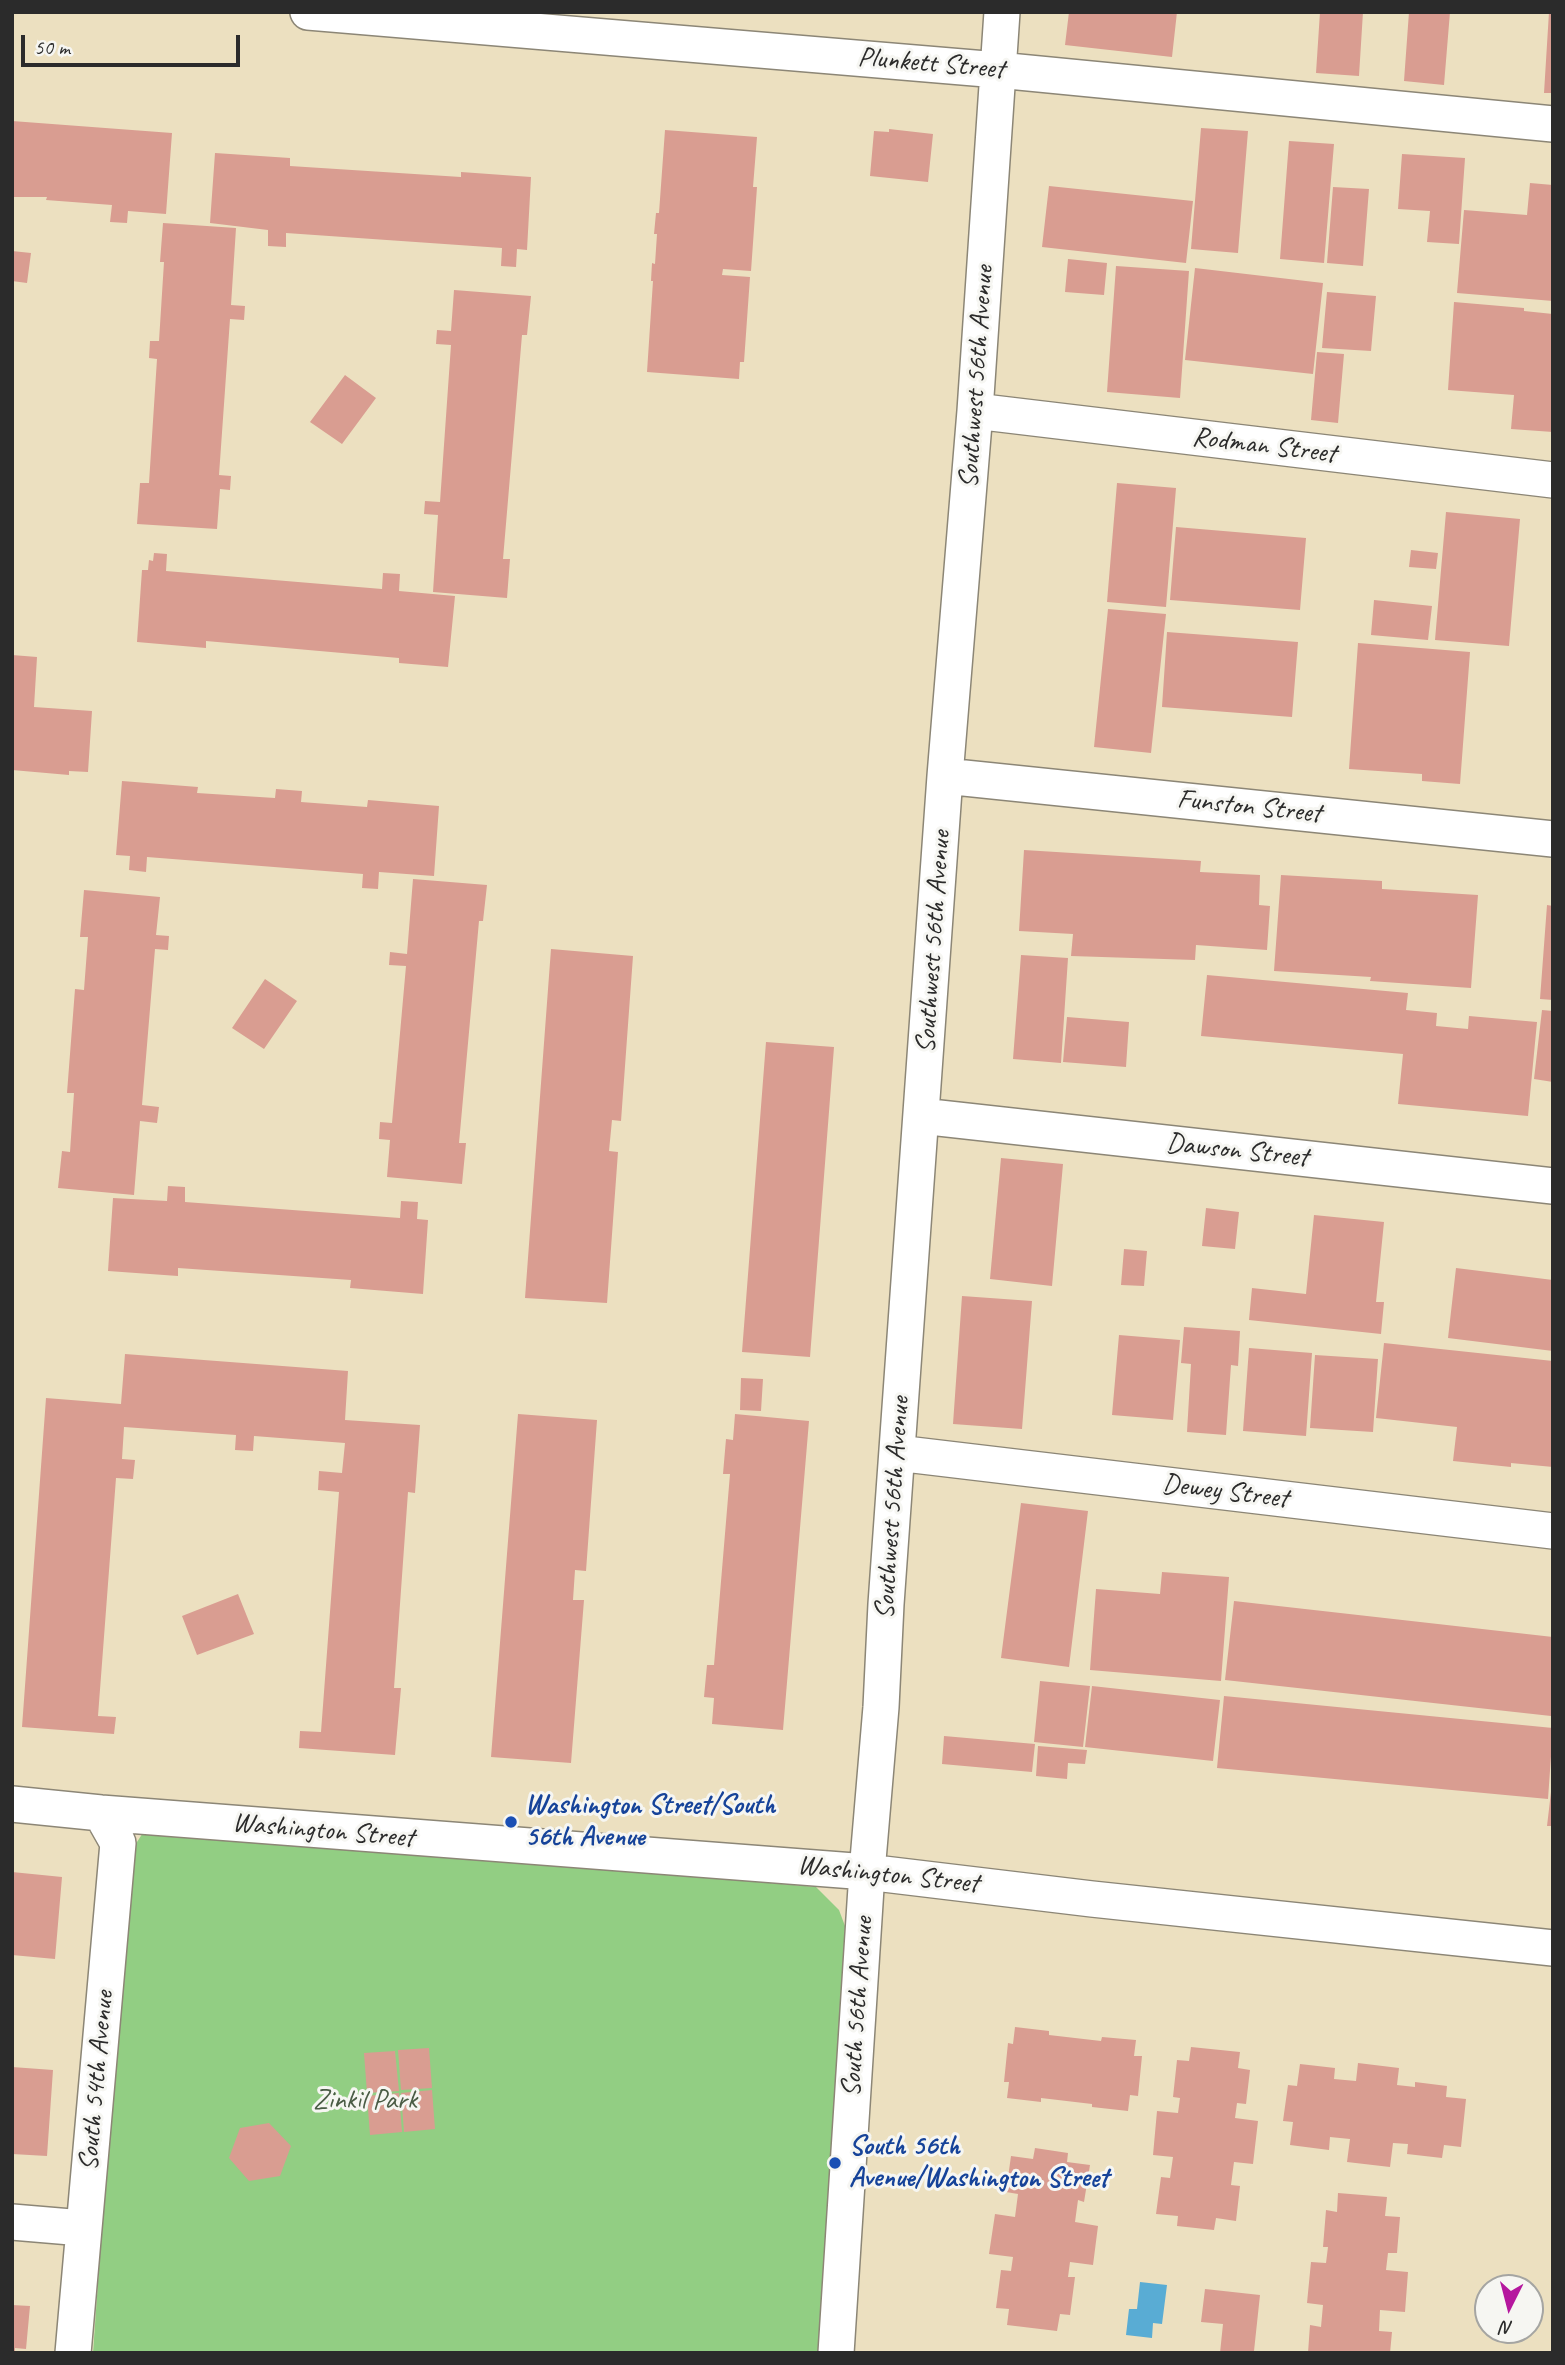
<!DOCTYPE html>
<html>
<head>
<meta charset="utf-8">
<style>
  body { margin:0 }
  #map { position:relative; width:1565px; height:2365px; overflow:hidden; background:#ece0c0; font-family:Caveat,sans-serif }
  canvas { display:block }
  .frame { position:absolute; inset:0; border:14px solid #2b2b2b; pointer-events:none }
  .north { position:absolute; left:1474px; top:2274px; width:70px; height:70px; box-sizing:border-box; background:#f6f6f2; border:2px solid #a5a5a2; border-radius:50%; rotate:186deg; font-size:19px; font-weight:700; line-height:28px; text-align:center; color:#2b2b2b }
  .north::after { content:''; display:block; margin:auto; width:24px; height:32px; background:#b5179e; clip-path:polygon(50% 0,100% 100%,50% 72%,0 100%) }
  .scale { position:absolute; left:21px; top:35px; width:219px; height:32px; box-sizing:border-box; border:4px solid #2b2b2b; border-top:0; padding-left:9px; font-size:21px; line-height:24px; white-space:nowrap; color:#2b2b2b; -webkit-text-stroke:5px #f6f6f2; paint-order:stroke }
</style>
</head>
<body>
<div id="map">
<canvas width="1565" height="2365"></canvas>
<div class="frame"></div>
<div class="north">N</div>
<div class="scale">50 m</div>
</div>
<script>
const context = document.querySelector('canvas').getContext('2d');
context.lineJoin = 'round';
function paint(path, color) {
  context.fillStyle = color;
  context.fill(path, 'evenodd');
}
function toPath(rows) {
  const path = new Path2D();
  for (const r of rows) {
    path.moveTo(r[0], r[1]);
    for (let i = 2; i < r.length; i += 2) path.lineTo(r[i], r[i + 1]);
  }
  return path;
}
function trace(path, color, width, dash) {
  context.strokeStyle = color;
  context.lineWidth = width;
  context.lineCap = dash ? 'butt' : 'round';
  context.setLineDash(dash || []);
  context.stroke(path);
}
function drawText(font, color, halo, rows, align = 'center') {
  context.font = font + ' Caveat,sans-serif';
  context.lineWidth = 6;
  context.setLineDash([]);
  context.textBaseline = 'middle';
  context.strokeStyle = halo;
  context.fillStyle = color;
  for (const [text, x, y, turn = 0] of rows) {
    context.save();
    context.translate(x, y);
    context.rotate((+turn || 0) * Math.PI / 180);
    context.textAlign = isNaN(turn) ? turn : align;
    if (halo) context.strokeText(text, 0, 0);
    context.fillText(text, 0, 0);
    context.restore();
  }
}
paint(toPath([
  [146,1828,816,1887,839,1910,845,1926,824,2353,93,2353,128,1856]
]), '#92ce83');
paint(toPath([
  [1140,2282,1167,2285,1162,2324,1153,2323,1152,2338,1126,2335,1129,2309,1137,2309]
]), '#59acd4');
paint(toPath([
  [1069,12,1177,12,1172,57,1065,45],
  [1320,12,1363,12,1359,76,1316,73],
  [1409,12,1450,12,1444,85,1404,81],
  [1549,12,1553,12,1553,93,1544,93],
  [12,121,172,133,166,214,128,211,127,223,110,222,112,205,46,200,47,197,12,197],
  [1201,128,1248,131,1238,253,1191,249],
  [889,129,933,134,928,182,870,176,874,131,889,132],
  [665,130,757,137,753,187,757,187,751,271,723,269,722,275,750,277,744,362,740,362,739,379,647,372,653,281,651,281,652,263,655,264,657,234,654,234,656,213,659,213],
  [1289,141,1334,144,1324,263,1280,259],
  [215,153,290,158,290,166,461,177,461,172,531,177,527,250,517,249,516,267,501,266,502,248,286,233,286,247,268,246,268,230,210,223],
  [1402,154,1465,158,1459,244,1427,242,1430,211,1398,209],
  [1530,183,1553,185,1553,301,1457,293,1464,210,1527,215],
  [1049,186,1193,201,1186,263,1042,247],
  [1333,187,1369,189,1363,266,1327,263],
  [163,223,236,228,231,305,245,306,244,320,230,319,219,475,231,476,230,490,220,489,217,529,137,524,140,483,149,483,157,359,149,358,150,341,159,341,164,262,160,262],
  [12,251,31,253,27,283,12,281],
  [1068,259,1107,263,1104,295,1065,292],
  [1116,266,1189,271,1180,398,1107,392],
  [1195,268,1323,283,1313,374,1185,360],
  [454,290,531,296,527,335,522,335,503,559,510,559,507,598,433,592,438,515,424,514,425,501,440,502,451,345,436,344,437,330,451,331],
  [1327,292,1376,296,1371,351,1322,348],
  [1454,302,1524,308,1524,311,1553,314,1553,432,1511,429,1514,395,1448,390],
  [1317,352,1344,354,1338,423,1311,420],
  [345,375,376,398,342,444,310,422],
  [1117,483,1176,488,1166,607,1107,602],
  [1446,512,1520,519,1509,646,1435,640],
  [1176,527,1306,538,1300,610,1170,600],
  [1411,550,1438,553,1436,569,1409,567],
  [154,553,167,554,166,571,382,589,383,573,400,574,399,591,455,596,448,667,399,663,399,658,206,641,206,648,137,642,142,570,148,570,149,560,153,561],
  [1374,600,1432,606,1428,640,1371,635],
  [1108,609,1166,614,1151,753,1094,747],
  [1167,632,1298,642,1292,717,1162,707],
  [1358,643,1470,652,1460,784,1422,781,1422,774,1349,769],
  [12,655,37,657,34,707,92,711,88,772,69,771,69,775,12,770],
  [122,781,198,787,197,793,275,798,276,789,302,791,301,802,367,807,368,800,439,806,434,876,379,872,378,889,362,888,363,874,147,857,146,872,129,870,130,856,116,855],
  [1024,850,1201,861,1200,872,1260,875,1259,905,1270,906,1267,950,1196,945,1195,960,1071,956,1073,934,1019,931],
  [1281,875,1382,881,1382,889,1478,895,1471,988,1370,981,1371,977,1274,971],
  [413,879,487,885,483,921,479,921,459,1143,466,1143,462,1184,387,1177,390,1140,379,1139,380,1122,392,1123,406,966,389,965,390,952,407,954],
  [84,890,160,897,156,935,169,936,168,950,155,949,142,1105,159,1107,157,1123,140,1121,134,1195,58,1188,62,1151,70,1152,74,1093,67,1093,75,989,84,990,88,937,80,937],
  [1547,905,1553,906,1553,1000,1540,999],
  [551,949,633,956,621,1121,612,1120,609,1151,618,1152,607,1303,525,1298],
  [1021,955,1068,958,1061,1063,1013,1059],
  [1207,975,1408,993,1406,1010,1437,1013,1436,1026,1468,1029,1469,1016,1537,1022,1528,1116,1398,1104,1403,1054,1201,1036],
  [265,979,297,1001,264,1049,232,1028],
  [1542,1010,1553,1011,1553,1082,1534,1079],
  [1067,1017,1129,1022,1126,1067,1063,1062],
  [766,1042,834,1047,810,1357,742,1352],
  [1001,1158,1063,1164,1052,1286,990,1279],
  [168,1186,185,1187,185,1202,400,1218,401,1201,418,1202,417,1219,428,1220,423,1294,350,1288,351,1280,178,1268,178,1276,108,1271,113,1198,167,1201],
  [1206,1208,1239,1212,1235,1249,1202,1246],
  [1314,1215,1384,1222,1376,1302,1384,1302,1381,1334,1249,1320,1252,1288,1306,1294],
  [1124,1249,1147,1251,1144,1286,1121,1285],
  [1456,1268,1553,1280,1553,1351,1448,1338],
  [962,1296,1032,1301,1022,1429,953,1424],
  [1184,1327,1240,1331,1238,1366,1231,1365,1226,1435,1187,1432,1191,1364,1181,1363],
  [1119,1335,1180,1340,1173,1420,1112,1415],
  [1384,1343,1553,1361,1553,1467,1511,1463,1511,1467,1453,1461,1457,1427,1376,1418],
  [1249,1348,1312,1353,1306,1436,1243,1431],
  [125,1354,348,1371,345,1420,420,1425,415,1493,408,1492,394,1688,401,1688,395,1755,299,1748,300,1731,321,1732,339,1492,318,1490,319,1471,342,1473,345,1443,254,1436,253,1451,235,1450,236,1435,124,1427,122,1459,135,1460,133,1479,116,1478,98,1716,116,1717,114,1734,22,1727,46,1398,121,1404],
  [1315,1355,1378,1359,1373,1432,1310,1428],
  [741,1378,763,1379,761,1411,740,1410],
  [518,1414,597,1420,586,1571,575,1570,573,1600,584,1600,571,1763,491,1757],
  [735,1414,809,1421,783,1730,712,1724,714,1698,704,1697,707,1665,714,1665,730,1474,723,1474,726,1439,733,1440],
  [1021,1503,1088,1511,1069,1667,1001,1658],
  [1162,1572,1229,1577,1221,1681,1090,1670,1096,1589,1160,1594],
  [238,1594,254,1634,197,1655,182,1616],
  [1234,1601,1553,1637,1551,1716,1225,1680],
  [1040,1681,1090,1686,1083,1747,1034,1742],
  [1092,1686,1220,1700,1213,1761,1085,1747],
  [1224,1696,1553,1728,1548,1799,1217,1768],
  [944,1736,1035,1744,1032,1772,942,1764],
  [1038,1746,1087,1750,1085,1764,1068,1763,1067,1779,1036,1776],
  [1551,1792,1553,1792,1553,1826,1547,1826],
  [12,1872,62,1877,55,1959,12,1955],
  [1015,2027,1049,2031,1049,2035,1101,2041,1102,2037,1136,2040,1134,2056,1142,2056,1138,2096,1130,2095,1128,2111,1092,2107,1092,2104,1041,2098,1041,2102,1007,2098,1009,2082,1004,2082,1008,2043,1013,2044],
  [1191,2047,1240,2052,1238,2068,1250,2070,1246,2104,1237,2103,1235,2118,1258,2121,1253,2164,1234,2162,1231,2185,1240,2186,1236,2221,1216,2218,1214,2230,1177,2226,1178,2216,1156,2214,1161,2177,1170,2178,1173,2157,1153,2155,1157,2111,1178,2113,1180,2098,1173,2097,1177,2060,1189,2061],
  [429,2048,432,2088,401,2090,398,2050],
  [395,2051,399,2091,367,2093,364,2053],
  [1358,2063,1399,2068,1397,2085,1415,2087,1415,2082,1447,2086,1446,2097,1466,2099,1461,2147,1444,2145,1442,2158,1407,2154,1408,2144,1393,2143,1390,2167,1347,2162,1350,2139,1330,2137,1329,2150,1290,2145,1293,2122,1283,2121,1288,2085,1297,2086,1300,2064,1335,2068,1334,2079,1356,2081],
  [12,2067,53,2070,47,2156,12,2154],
  [432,2090,435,2129,404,2132,401,2093],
  [399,2093,402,2132,370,2135,367,2096],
  [269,2123,291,2146,280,2176,249,2181,229,2158,240,2128],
  [1035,2148,1068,2153,1067,2162,1090,2165,1084,2202,1078,2200,1075,2222,1098,2226,1093,2265,1070,2262,1068,2277,1075,2277,1070,2315,1060,2314,1057,2331,1007,2325,1009,2309,996,2308,1001,2270,1011,2271,1013,2257,989,2254,995,2214,1015,2217,1018,2194,1006,2192,1011,2156,1033,2159],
  [1338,2193,1387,2197,1385,2216,1400,2217,1397,2253,1388,2253,1386,2270,1408,2272,1405,2312,1380,2310,1379,2331,1392,2332,1390,2353,1308,2353,1310,2325,1321,2327,1323,2305,1307,2303,1311,2262,1326,2263,1328,2247,1323,2247,1326,2210,1337,2212],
  [1205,2289,1260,2295,1254,2351,1220,2353,1223,2324,1201,2322],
  [12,2305,30,2306,26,2349,15,2348,15,2353,12,2353]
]), '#d99d91');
const minor = toPath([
  [308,12,998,70,1553,124],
  [975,411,1553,480],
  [945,776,1553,839],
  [921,1116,1553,1186],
  [897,1453,1553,1531],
  [12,1804,101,1813,867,1872,1092,1899,1553,1948],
  [12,2222,83,2228],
  [73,2353,118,1843,101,1813],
  [836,2353,867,1872,881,1707,886,1604,945,776,975,411,1002,12]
]);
trace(minor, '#8c8676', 38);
trace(minor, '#fff', 35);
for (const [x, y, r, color] of [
  [511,1822,7,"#1a4fb4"],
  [835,2163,7,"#1a4fb4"]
]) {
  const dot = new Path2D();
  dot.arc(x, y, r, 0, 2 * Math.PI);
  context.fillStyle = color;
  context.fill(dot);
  trace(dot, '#f6f6f2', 2.5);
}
drawText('28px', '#2b2b2b', '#f6f6f2', [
  ["Plunkett Street",931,64,5],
  ["Southwest 56th Avenue",977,377,-86],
  ["Rodman Street",1264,446,7],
  ["Funston Street",1249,807,6],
  ["Southwest 56th Avenue",934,942,-86],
  ["Dawson Street",1237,1151,6],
  ["Dewey Street",1225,1492,7],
  ["Southwest 56th Avenue",893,1508,-86],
  ["Washington Street",323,1831,5],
  ["Washington Street",888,1875,6],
  ["South 56th Avenue",858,2007,-86],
  ["South 54th Avenue",97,2081,-85]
]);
drawText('bold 28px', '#164399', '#f6f6f2', [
  ["Washington Street/South",525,1806],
  ["56th Avenue",525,1838],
  ["South 56th",849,2147],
  ["Avenue/Washington Street",849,2179]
], 'left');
drawText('28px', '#4a5c45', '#f6f6f2', [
  ["Zinkil Park",365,2101]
]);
</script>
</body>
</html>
